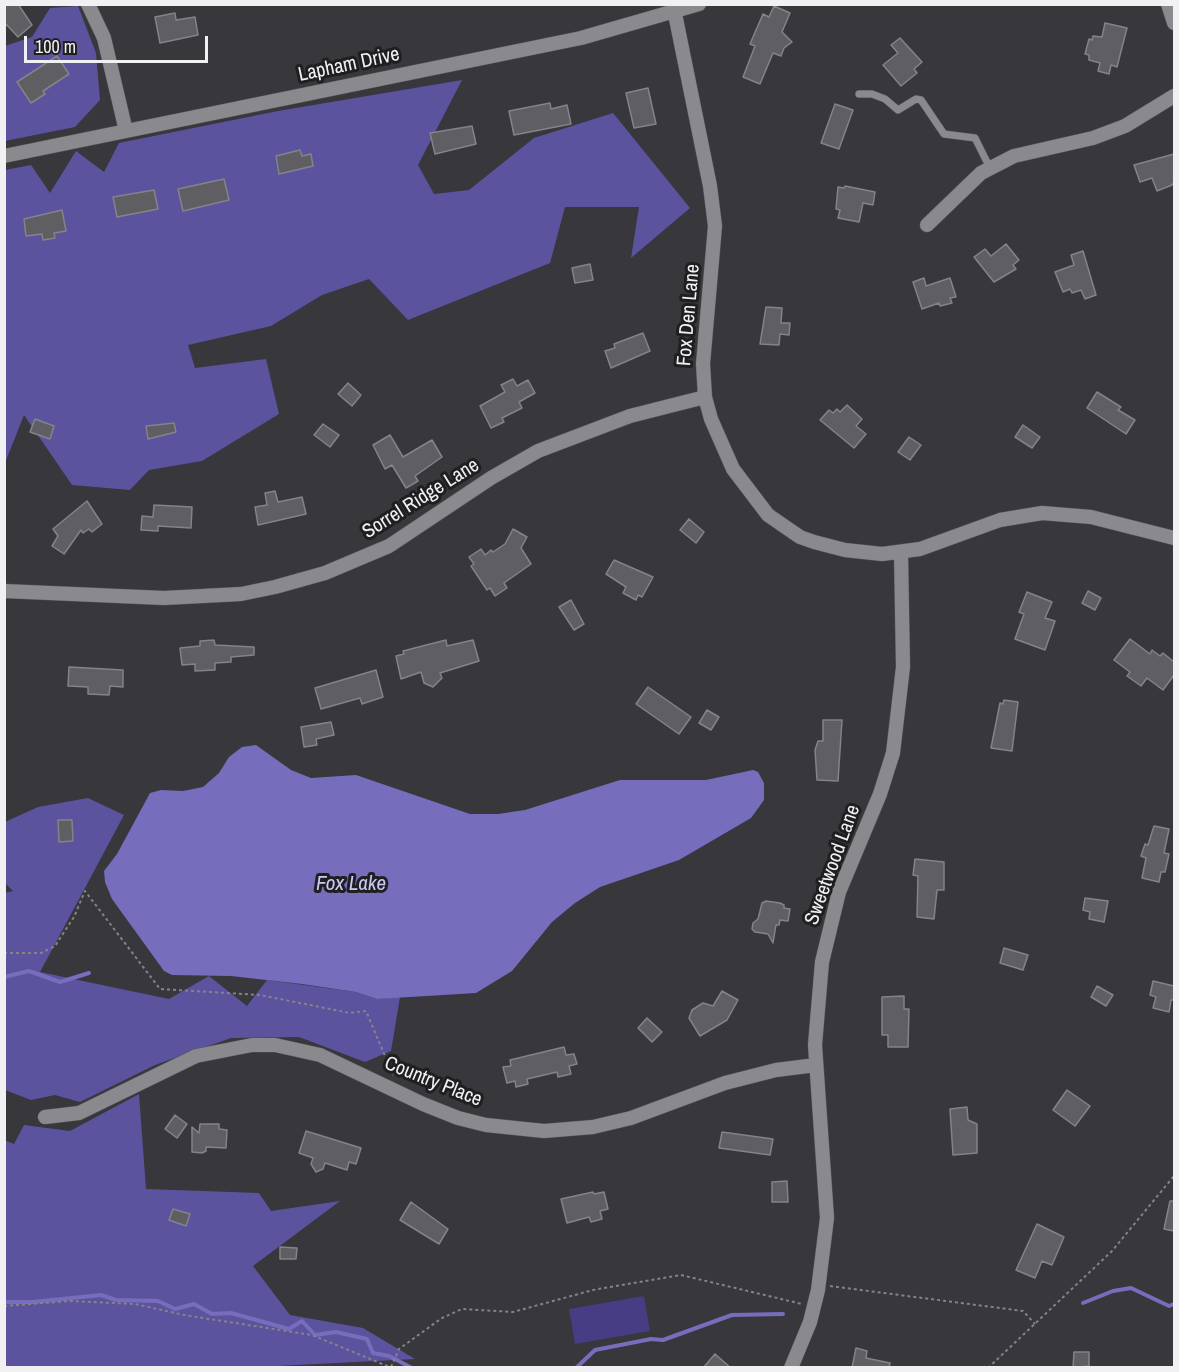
<!DOCTYPE html>
<html>
<head>
<meta charset="utf-8">
<style>
  body { margin:0 }
  #map { position:relative; width:1179px; height:1372px; overflow:hidden; background:#37373c; font-family:"Archivo Narrow",sans-serif }
  canvas { display:block }
  .frame { position:absolute; inset:0; border:6px solid #f1f1f4; pointer-events:none }
  .scale { position:absolute; left:24px; top:36px; width:184px; height:27px; box-sizing:border-box; border:3px solid #f1f1f4; border-top:0; padding-left:8px; font-size:18px; line-height:21px; white-space:nowrap; color:#f1f1f4; -webkit-text-stroke:4px #1f1f21; paint-order:stroke }
</style>
</head>
<body>
<div id="map">
<canvas width="1179" height="1372"></canvas>
<div class="frame"></div>
<div class="scale">100 m</div>
</div>
<script>
const context = document.querySelector('canvas').getContext('2d');
context.lineJoin = 'round';
function paint(path, color) {
  context.fillStyle = color;
  context.fill(path, 'evenodd');
}
function toPath(rows) {
  const path = new Path2D();
  for (const r of rows) {
    path.moveTo(r[0], r[1]);
    for (let i = 2; i < r.length; i += 2) path.lineTo(r[i], r[i + 1]);
  }
  return path;
}
function trace(path, color, width, dash) {
  context.strokeStyle = color;
  context.lineWidth = width;
  context.lineCap = dash ? 'butt' : 'round';
  context.setLineDash(dash || []);
  context.stroke(path);
}
function drawText(font, color, halo, rows, align = 'center') {
  context.font = font + ' "Archivo Narrow",sans-serif';
  context.lineWidth = 6;
  context.setLineDash([]);
  context.textBaseline = 'middle';
  context.strokeStyle = halo;
  context.fillStyle = color;
  for (const [text, x, y, turn = 0] of rows) {
    context.save();
    context.translate(x, y);
    context.rotate((+turn || 0) * Math.PI / 180);
    context.textAlign = isNaN(turn) ? turn : align;
    if (halo) context.strokeText(text, 0, 0);
    context.fillText(text, 0, 0);
    context.restore();
  }
}
paint(toPath([
  [644,1296,650,1331,575,1344,569,1309]
]), '#473d84');
paint(toPath([
  [78,6,96,53,100,100,75,127,5,141,5,46,32,37,50,8],
  [462,80,418,165,434,194,469,190,534,138,613,113,690,208,631,258,639,207,565,207,550,263,408,320,369,279,322,295,271,326,188,345,195,368,266,359,279,414,202,461,149,470,130,490,72,485,24,415,5,463,5,170,31,165,50,193,76,151,104,172,119,143,278,111],
  [88,798,124,815,40,972,169,999,209,976,247,1006,267,980,356,992,377,999,400,997,391,1051,365,1062,299,1037,231,1038,155,1065,80,1102,55,1095,31,1100,5,1090,4,893,13,891,5,883,5,822,38,807],
  [139,1094,146,1189,259,1193,271,1211,340,1201,253,1266,290,1315,363,1328,415,1359,238,1368,5,1367,4,1140,14,1144,24,1125,70,1131]
]), '#5c539f');
paint(toPath([
  [256,745,291,770,311,778,356,775,470,814,498,814,525,810,620,780,706,780,753,770,758,772,764,783,764,800,751,818,679,860,600,887,575,903,552,922,512,971,476,993,377,999,356,992,302,984,231,976,172,975,164,971,112,899,105,882,104,871,117,854,150,793,161,790,183,791,203,787,219,773,229,757,242,747]
]), '#766ebd');
trace(toPath([
  [4,977,29,971,60,982,89,973],
  [4,1302,33,1302,101,1295,116,1300,158,1301,175,1309,194,1304,212,1314,231,1313,289,1329,302,1321,315,1335,336,1332,367,1339,373,1353,389,1356,412,1368],
  [1083,1303,1113,1291,1131,1288,1169,1306,1174,1304],
  [576,1368,595,1350,651,1339,663,1340,732,1315,783,1314]
]), '#766ebd', 4);
const building = toPath([
  [4,4,18,4,32,25,18,37,4,22,4,4],
  [774,6,790,13,782,32,792,42,784,48,781,56,773,53,760,84,743,77,755,46,750,44,763,14,769,17,774,6],
  [175,13,176,20,195,17,198,35,160,43,155,17,175,13],
  [1105,23,1127,28,1117,67,1111,65,1109,74,1098,71,1100,63,1089,60,1089,55,1085,54,1089,39,1092,40,1093,36,1102,37,1105,23],
  [900,38,922,62,914,69,917,73,901,86,883,65,898,53,891,45,900,38],
  [57,56,69,74,43,91,45,94,31,103,17,82,57,56],
  [648,88,656,124,634,128,626,93,648,88],
  [550,103,551,109,567,105,571,124,514,135,509,111,550,103],
  [835,104,853,110,839,149,821,143,835,104],
  [472,126,476,144,435,154,430,133,472,126],
  [300,150,302,156,311,154,313,166,279,174,276,156,300,150],
  [1174,154,1174,182,1172,185,1157,191,1152,178,1140,182,1134,165,1174,154],
  [224,179,229,200,183,211,178,189,224,179],
  [845,186,875,192,873,205,863,203,859,222,838,218,840,210,836,209,838,187,844,188,845,186],
  [154,190,158,209,117,217,113,197,154,190],
  [62,210,66,231,54,233,55,238,43,240,42,234,26,236,24,219,62,210],
  [1006,244,1019,260,1013,265,1016,269,994,282,974,257,985,249,991,256,1006,244],
  [1083,251,1096,295,1085,299,1081,290,1072,293,1070,289,1063,292,1055,272,1074,265,1071,255,1083,251],
  [590,264,593,280,575,283,572,268,590,264],
  [924,278,926,286,950,278,956,297,950,298,952,303,940,306,939,303,922,309,913,282,924,278],
  [766,307,782,308,781,323,790,323,789,335,780,334,779,345,760,344,766,307],
  [643,333,650,351,611,368,605,351,615,348,614,344,643,333],
  [513,379,517,386,528,380,535,393,519,402,522,408,502,418,504,422,491,428,480,406,505,392,501,385,513,379],
  [348,383,361,395,352,406,338,394,348,383],
  [1097,392,1121,407,1118,410,1135,420,1126,434,1087,408,1097,392],
  [847,405,862,419,856,426,866,434,854,448,820,420,829,410,833,413,837,409,840,412,847,405],
  [35,419,54,426,50,439,30,432,35,419],
  [174,423,176,432,148,439,146,426,174,423],
  [323,424,339,435,330,447,314,435,323,424],
  [1023,425,1040,437,1032,448,1015,437,1023,425],
  [390,435,403,457,432,440,442,457,415,476,418,481,406,488,392,465,385,469,373,445,390,435],
  [909,437,921,445,910,460,898,452,909,437],
  [275,491,278,502,302,497,306,514,258,525,255,507,267,505,265,493,275,491],
  [87,501,102,524,92,532,89,529,83,533,81,530,64,554,52,546,58,536,53,529,87,501],
  [154,505,192,507,191,528,158,526,158,531,141,530,142,516,153,517,154,505],
  [689,519,704,532,696,543,680,530,689,519],
  [513,529,527,537,521,548,531,564,504,583,507,588,495,596,490,588,487,590,471,566,474,564,469,557,481,549,485,555,491,550,493,552,505,544,513,529],
  [614,560,653,577,642,597,638,595,636,600,623,593,626,587,606,574,614,560],
  [1088,591,1101,598,1095,610,1082,603,1088,591],
  [1027,592,1052,602,1045,618,1055,621,1045,650,1015,639,1024,614,1019,612,1027,592],
  [571,600,584,624,574,630,559,607,571,600],
  [1130,639,1150,654,1152,650,1160,656,1163,653,1174,662,1174,675,1163,690,1147,678,1141,686,1127,676,1130,672,1114,660,1130,639],
  [214,640,215,645,254,647,254,655,231,657,231,662,215,663,215,670,195,671,195,664,182,665,180,648,200,646,200,641,214,640],
  [446,640,447,646,473,640,479,661,440,673,442,678,433,687,424,683,421,672,401,679,396,656,404,654,403,651,446,640],
  [69,667,123,670,123,687,110,686,109,695,88,694,88,687,68,686,69,667],
  [376,670,383,697,362,704,360,698,321,709,315,688,376,670],
  [648,687,691,717,679,734,636,704,648,687],
  [1004,700,1018,702,1012,751,991,748,1000,703,1003,704,1004,700],
  [707,710,719,717,711,730,699,723,707,710],
  [823,720,842,720,838,781,817,780,815,750,818,741,823,741,823,720],
  [331,722,334,735,316,739,317,745,304,747,301,727,331,722],
  [58,820,72,820,73,841,59,842,58,820],
  [1154,826,1169,829,1164,853,1169,854,1165,872,1161,872,1159,882,1142,878,1146,858,1141,856,1145,844,1148,845,1154,826],
  [915,859,944,862,944,890,937,890,934,919,917,917,918,876,913,875,915,859],
  [1085,898,1108,901,1104,922,1089,919,1090,912,1083,910,1085,898],
  [766,901,780,903,784,905,784,908,790,909,788,921,780,920,779,925,776,925,773,943,768,934,755,932,752,929,753,923,758,919,762,903,766,901],
  [1004,948,1028,955,1023,970,1000,963,1004,948],
  [1153,981,1174,986,1174,1000,1171,1000,1169,1012,1153,1008,1156,997,1150,995,1153,981],
  [1097,986,1113,995,1106,1006,1091,997,1097,986],
  [722,991,738,1000,727,1020,700,1036,689,1018,692,1010,703,1003,713,1006,722,991],
  [904,996,904,1009,909,1009,908,1047,888,1047,888,1035,882,1035,882,997,904,996],
  [647,1018,662,1032,652,1042,638,1028,647,1018],
  [564,1047,566,1055,574,1054,577,1064,569,1066,571,1074,558,1077,557,1072,527,1079,528,1084,516,1087,515,1081,507,1083,503,1067,511,1066,510,1060,564,1047],
  [1067,1090,1090,1106,1075,1126,1053,1110,1067,1090],
  [967,1107,968,1120,977,1124,977,1153,953,1155,950,1109,967,1107],
  [175,1115,187,1124,177,1138,165,1129,175,1115],
  [200,1124,219,1124,219,1129,227,1130,226,1148,206,1147,206,1151,202,1153,192,1152,192,1127,199,1133,200,1124],
  [306,1131,361,1148,356,1164,349,1162,347,1170,325,1163,323,1169,316,1172,311,1164,313,1158,299,1153,306,1131],
  [722,1132,773,1139,770,1155,719,1148,722,1132],
  [787,1181,788,1202,772,1202,772,1182,787,1181],
  [593,1192,594,1194,604,1192,608,1209,600,1211,602,1219,591,1222,589,1217,567,1223,561,1199,593,1192],
  [1170,1201,1174,1201,1174,1231,1164,1229,1170,1201],
  [411,1202,448,1229,439,1244,400,1220,411,1202],
  [173,1209,190,1214,186,1226,169,1220,173,1209],
  [1037,1224,1064,1237,1052,1265,1042,1261,1035,1278,1016,1270,1037,1224],
  [280,1247,297,1248,296,1259,280,1259,280,1247],
  [856,1348,867,1351,866,1358,890,1363,889,1368,852,1368,856,1348],
  [1074,1352,1089,1352,1089,1366,1073,1368,1074,1352],
  [715,1354,731,1368,703,1368,715,1354]
]);
paint(building, '#5e5e63');
trace(building, '#838389', 1.5);
const lane = toPath([
  [859,94,872,94,885,99,898,110,916,99,921,100,944,134,975,138,990,168]
]);
const street = toPath([
  [88,4,104,38,126,131],
  [673,4,710,186,715,226,703,364,705,397,711,419,733,469,768,515,800,537,814,542,845,550,882,554,920,549,1000,520,1042,513,1091,517,1174,538],
  [1168,4,1174,23],
  [4,156,581,38,699,4],
  [927,225,981,173,1014,156,1093,138,1125,126,1174,96],
  [4,591,164,598,241,594,275,587,325,573,389,546,491,478,538,451,630,416,705,397],
  [45,1117,79,1113,196,1056,252,1045,275,1045,320,1055,423,1104,458,1118,486,1125,544,1131,593,1127,631,1118,725,1083,776,1070,816,1065],
  [791,1368,810,1322,818,1290,827,1218,815,1045,822,962,839,892,880,794,893,753,903,667,901,553]
]);
trace(lane, '#555559', 8);
trace(street, '#555559', 15);
trace(toPath([
  [4,953,41,953,55,946,74,917,85,891,160,989,260,995,350,1013,366,1011,393,1075],
  [830,1286,1023,1311,1035,1324],
  [4,1306,71,1301,135,1304,184,1315,312,1335,392,1368],
  [391,1367,399,1349,442,1318,462,1309,513,1312,593,1290,681,1275,802,1304],
  [988,1368,1112,1251,1174,1176]
]), '#848488', 2, [3, 3]);
trace(lane, '#89898e', 7);
trace(street, '#89898e', 14);
drawText('20px', '#f1f1f4', '#1f1f21', [
  ["Lapham Drive",349,65,-12],
  ["Fox Den Lane",689,315,-85],
  ["Sorrel Ridge Lane",421,499,-32],
  ["Sweetwood Lane",833,865,-70],
  ["Country Place",433,1082,22]
]);
drawText('italic 21px', '#cac9f4', '#1f1f21', [
  ["Fox Lake",351,884]
]);
</script>
</body>
</html>
